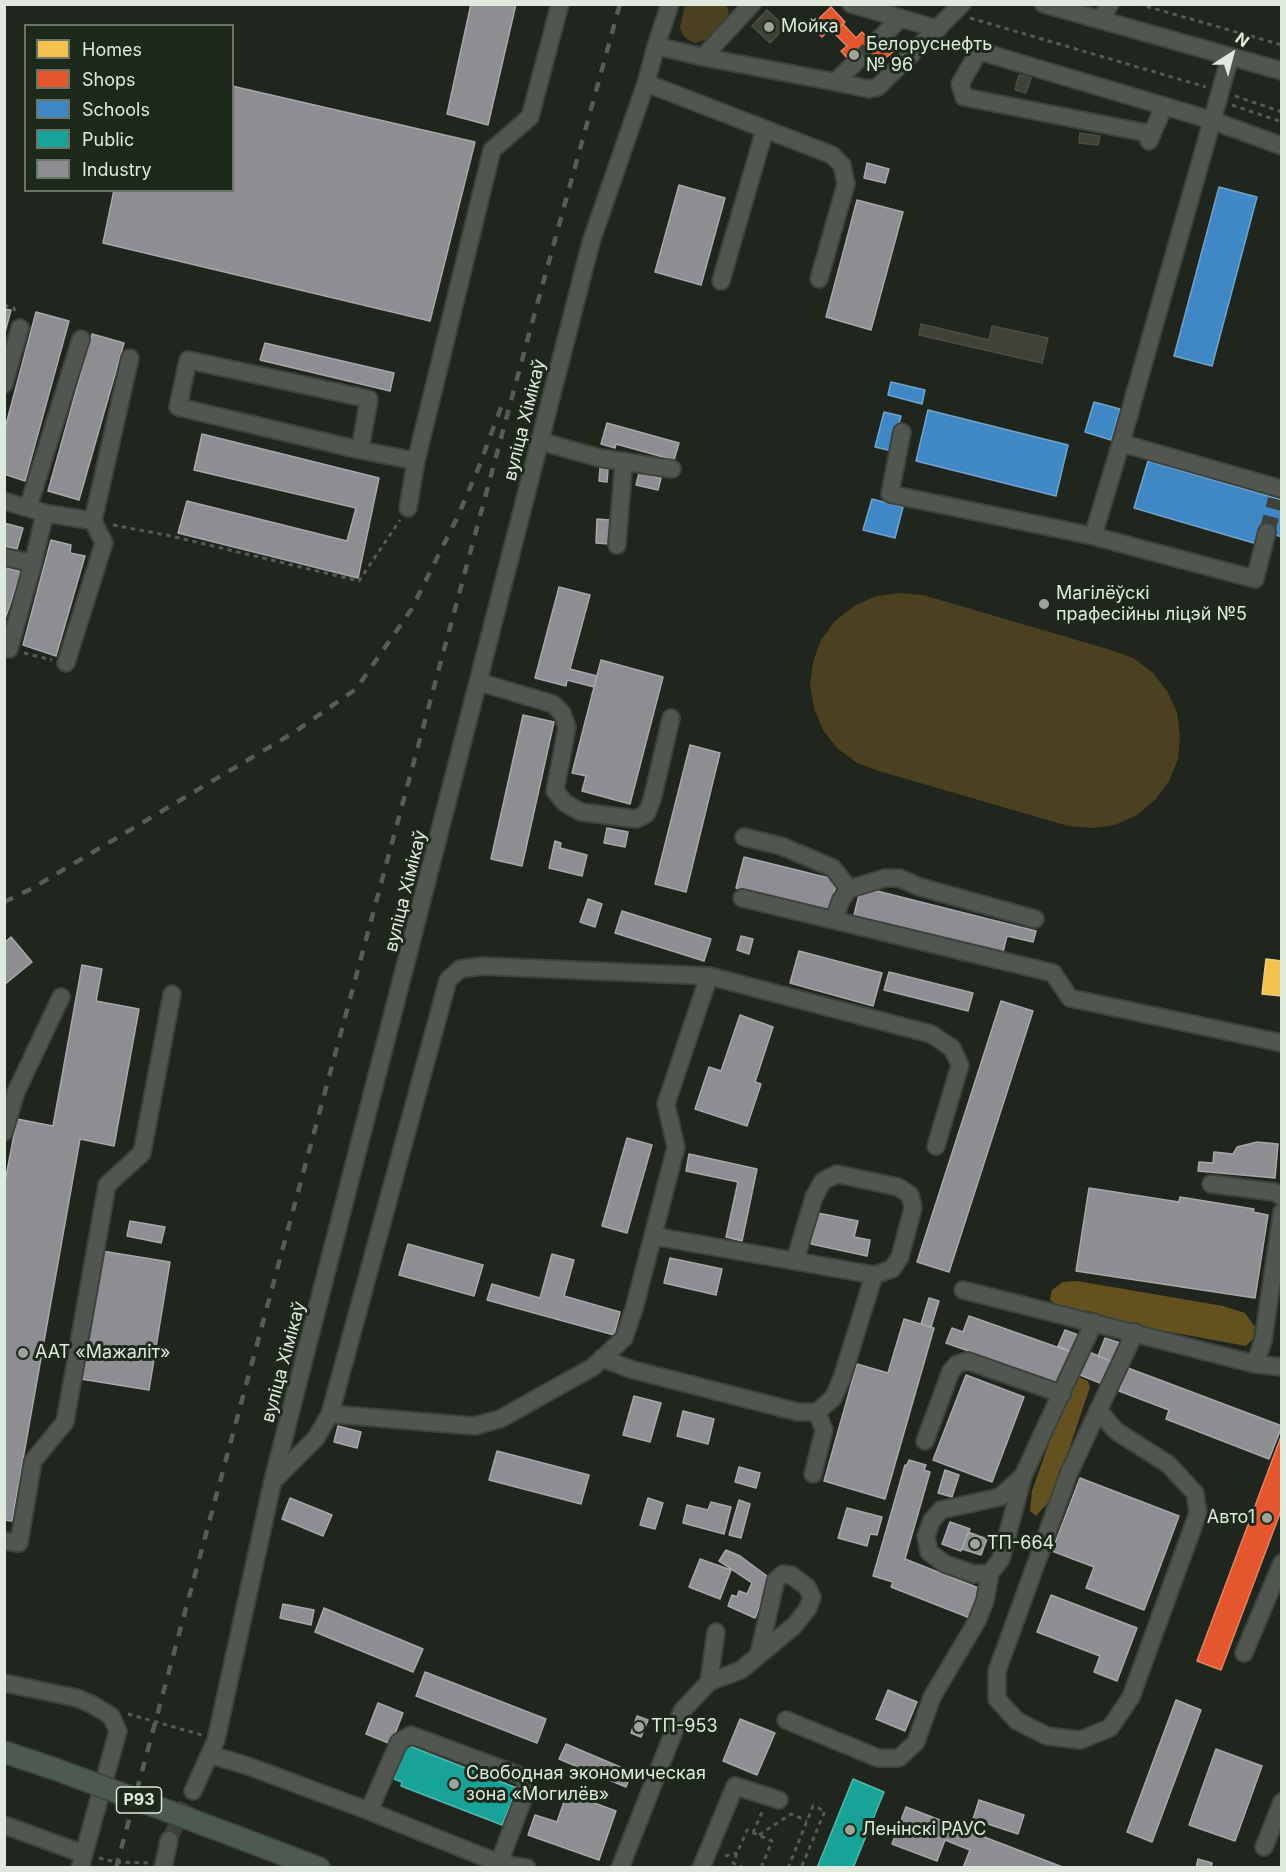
<!DOCTYPE html>
<html>
<head>
<meta charset="utf-8">
<style>
  body { margin:0 }
  #map { position:relative; width:1286px; height:1872px; overflow:hidden; background:#20261e; font-family:Inter,sans-serif }
  canvas { display:block }
  .frame { position:absolute; inset:0; border:6px solid #e0e9de; pointer-events:none }
  .legend { position:absolute; left:24px; top:24px; width:210px; height:168px; box-sizing:border-box; background:#1d2a1b; border:2px solid #6b7669; margin:0; padding:8px 10px; list-style:none; font-size:18px; color:#e0e9de }
  .legend li { display:flex; align-items:center; gap:12px; height:30px }
  .legend b { width:30px; border:2px solid #6b7669 }
  .north { position:absolute; left:1202px; top:24px; width:60px; height:60px; -webkit-text-stroke:4px #1d2a1b; paint-order:stroke; rotate:36deg; font-size:16px; font-weight:700; line-height:24px; text-align:center; color:#e0e9de }
  .north::after { content:''; display:block; margin:auto; width:21px; height:27px; background:#e0e9de; clip-path:polygon(50% 0,100% 100%,50% 72%,0 100%) }
</style>
</head>
<body>
<div id="map">
<canvas width="1286" height="1872"></canvas>
<div class="frame"></div>
<ul class="legend">
<li><b style="height:16px;background:#f2c14e"></b>Homes</li>
<li><b style="height:16px;background:#e4572e"></b>Shops</li>
<li><b style="height:16px;background:#3f88c5"></b>Schools</li>
<li><b style="height:16px;background:#17a398"></b>Public</li>
<li><b style="height:16px;background:#8d8d92"></b>Industry</li>
</ul>
<div class="north">N</div>
</div>
<script>
const context = document.querySelector('canvas').getContext('2d');
context.lineJoin = 'round';
function paint(path, color) {
  context.fillStyle = color;
  context.fill(path, 'evenodd');
}
function toPath(rows) {
  const path = new Path2D();
  for (const r of rows) {
    path.moveTo(r[0], r[1]);
    for (let i = 2; i < r.length; i += 2) path.lineTo(r[i], r[i + 1]);
  }
  return path;
}
function trace(path, color, width, dash) {
  context.strokeStyle = color;
  context.lineWidth = width;
  context.lineCap = dash ? 'butt' : 'round';
  context.setLineDash(dash || []);
  context.stroke(path);
}
function drawText(font, color, halo, rows, align = 'center') {
  context.font = font + ' Inter,sans-serif';
  context.lineWidth = 6;
  context.setLineDash([]);
  context.textBaseline = 'middle';
  context.strokeStyle = halo;
  context.fillStyle = color;
  for (const [text, x, y, turn = 0] of rows) {
    context.save();
    context.translate(x, y);
    context.rotate((+turn || 0) * Math.PI / 180);
    context.textAlign = isNaN(turn) ? turn : align;
    if (halo) context.strokeText(text, 0, 0);
    context.fillText(text, 0, 0);
    context.restore();
  }
}
paint(toPath([
  [685,5,726,5,729,11,726,22,717,32,705,40,695,43,688,40,683,35,680,27],
  [899,593,923,595,1111,650,1133,658,1152,672,1167,691,1177,712,1180,736,1178,759,1169,781,1155,800,1137,815,1115,825,1092,828,1068,826,879,771,857,763,838,749,823,730,814,708,810,685,813,662,821,640,835,621,854,606,876,596]
]), '#4b4020');
paint(toPath([
  [1077,1281,1223,1306,1245,1313,1255,1327,1253,1339,1246,1346,1105,1320,1093,1312,1060,1307,1050,1300,1052,1290,1063,1282],
  [1079,1377,1088,1381,1090,1387,1054,1494,1046,1505,1036,1516,1030,1511,1032,1491,1071,1381]
]), '#63521f');
const homes = toPath([
  [1266,959,1282,961,1282,996,1262,994,1266,959]
]);
paint(homes, '#f2c14e');
trace(homes, '#edcd79', 1.5);
const shops = toPath([
  [831,7,845,22,833,34,829,30,822,37,811,26,831,7],
  [843,24,856,38,862,32,867,38,888,44,895,50,873,69,868,64,848,59,841,51,847,46,834,33,843,24],
  [1282,1434,1282,1508,1221,1670,1197,1661,1282,1434]
]);
paint(shops, '#e4572e');
trace(shops, '#e38363', 1.5);
const schools = toPath([
  [1219,187,1257,197,1212,366,1174,356,1219,187],
  [891,382,925,390,922,404,888,395,891,382],
  [1094,402,1120,409,1111,440,1085,432,1094,402],
  [928,410,1068,445,1056,496,916,461,928,410],
  [884,412,901,416,892,451,875,447,884,412],
  [1148,461,1282,500,1282,537,1261,530,1257,544,1134,508,1148,461],
  [872,499,903,507,895,538,863,530,872,499]
]);
paint(schools, '#3f88c5');
trace(schools, '#6fa5cc', 1.5);
const public = toPath([
  [407,1745,517,1788,502,1825,401,1786,402,1782,394,1779,407,1745],
  [853,1779,884,1792,853,1868,817,1868,853,1779]
]);
paint(public, '#17a398');
trace(public, '#53b8ad', 1.5);
const industry = toPath([
  [471,4,516,4,488,125,447,114,471,4],
  [232,86,475,142,430,321,103,243,114,190,232,190,232,86],
  [867,163,889,169,885,183,864,178,867,163],
  [679,185,725,198,701,285,655,272,679,185],
  [857,200,903,212,871,330,826,317,857,200],
  [4,309,11,310,4,336,4,309],
  [36,312,69,321,25,481,4,474,4,432,36,312],
  [92,334,124,343,79,500,48,491,92,334],
  [265,343,394,373,390,391,260,360,265,343],
  [607,423,679,443,674,460,616,444,615,448,601,444,607,423],
  [202,434,379,478,358,578,178,533,187,501,347,541,356,508,194,470,202,434],
  [600,468,608,469,607,482,599,481,600,468],
  [639,473,661,478,658,490,636,485,639,473],
  [597,519,610,520,609,544,596,543,597,519],
  [4,523,23,528,17,549,4,546,4,523],
  [51,540,71,545,70,553,85,556,56,656,23,645,51,540],
  [4,567,21,572,4,622,4,567],
  [559,587,590,595,570,669,597,676,594,687,567,680,566,686,535,678,559,587],
  [601,660,663,677,630,804,582,791,586,776,572,773,601,660],
  [523,715,554,722,522,866,491,859,523,715],
  [690,745,720,753,686,892,655,884,690,745],
  [607,828,628,832,625,847,604,843,607,828],
  [555,841,561,843,560,848,587,855,582,876,549,868,555,841],
  [744,857,837,880,830,911,736,888,744,857],
  [861,887,1036,931,1033,942,1007,936,1003,952,854,915,861,887],
  [588,899,602,904,595,927,580,922,588,899],
  [622,911,711,939,704,961,615,933,622,911],
  [741,936,753,939,749,954,737,950,741,936],
  [11,937,32,962,4,985,4,943,11,937],
  [799,951,882,973,873,1006,790,983,799,951],
  [82,965,102,969,96,1001,139,1009,114,1146,80,1139,12,1521,4,1520,4,1187,17,1119,53,1126,82,965],
  [889,972,973,993,968,1011,884,990,889,972],
  [1001,1001,1033,1011,949,1272,917,1262,1001,1001],
  [740,1015,773,1027,755,1082,761,1084,747,1126,695,1109,709,1067,721,1071,740,1015],
  [627,1138,652,1145,627,1233,602,1226,627,1138],
  [1257,1142,1278,1144,1275,1178,1198,1171,1199,1162,1213,1163,1214,1152,1233,1154,1237,1147,1257,1142],
  [689,1154,757,1169,742,1241,726,1237,738,1182,686,1171,689,1154],
  [1089,1188,1179,1202,1180,1197,1254,1209,1253,1212,1268,1215,1255,1298,1076,1271,1089,1188],
  [818,1213,858,1221,854,1237,870,1240,867,1256,811,1244,818,1213],
  [130,1221,165,1227,161,1243,127,1236,130,1221],
  [408,1244,483,1265,474,1296,399,1275,408,1244],
  [102,1251,170,1262,149,1390,81,1379,102,1251],
  [552,1254,574,1260,564,1296,620,1312,614,1335,487,1300,492,1284,540,1298,552,1254],
  [670,1258,722,1269,716,1295,664,1283,670,1258],
  [929,1298,939,1301,931,1327,921,1324,929,1298],
  [969,1316,1071,1352,1060,1383,946,1343,952,1328,963,1332,969,1316],
  [904,1319,934,1328,885,1499,824,1481,857,1364,888,1373,904,1319],
  [1065,1330,1078,1335,1072,1352,1058,1346,1065,1330],
  [1105,1338,1120,1343,1113,1362,1098,1356,1105,1338],
  [1089,1352,1113,1362,1105,1385,1080,1375,1089,1352],
  [1128,1368,1282,1426,1269,1459,1166,1419,1169,1410,1119,1391,1128,1368],
  [966,1375,1024,1397,992,1482,933,1460,966,1375],
  [634,1396,661,1403,650,1442,623,1435,634,1396],
  [683,1411,714,1419,708,1444,677,1436,683,1411],
  [338,1426,361,1432,357,1448,334,1442,338,1426],
  [497,1451,589,1475,581,1504,489,1480,497,1451],
  [909,1460,926,1465,924,1470,930,1472,905,1559,981,1589,970,1618,891,1587,893,1582,873,1576,905,1465,907,1465,909,1460],
  [739,1467,760,1473,756,1488,735,1482,739,1467],
  [945,1470,959,1475,952,1497,938,1493,945,1470],
  [1080,1478,1179,1516,1144,1610,1086,1588,1094,1567,1052,1551,1080,1478],
  [290,1498,332,1515,323,1536,282,1519,290,1498],
  [648,1498,663,1503,655,1529,640,1525,648,1498],
  [739,1500,750,1504,741,1538,729,1535,739,1500],
  [711,1502,731,1507,724,1534,683,1523,687,1505,708,1510,711,1502],
  [847,1508,882,1517,877,1535,870,1534,867,1546,838,1538,847,1508],
  [950,1522,970,1529,961,1551,942,1544,950,1522],
  [968,1532,987,1539,981,1555,962,1549,968,1532],
  [726,1550,740,1556,771,1579,755,1618,728,1606,732,1595,737,1597,739,1591,747,1594,752,1583,719,1561,726,1550],
  [700,1559,731,1570,720,1599,689,1587,700,1559],
  [1051,1595,1137,1628,1117,1681,1094,1672,1100,1656,1037,1632,1051,1595],
  [283,1604,314,1610,311,1625,280,1618,283,1604],
  [324,1608,423,1649,413,1672,315,1632,324,1608],
  [425,1672,546,1719,537,1743,416,1696,425,1672],
  [888,1690,917,1702,905,1731,876,1719,888,1690],
  [1176,1700,1201,1710,1152,1842,1127,1832,1176,1700],
  [378,1703,403,1713,391,1744,366,1734,378,1703],
  [637,1716,648,1720,641,1737,631,1733,637,1716],
  [740,1719,775,1733,757,1775,723,1761,740,1719],
  [566,1744,632,1772,626,1787,559,1759,566,1744],
  [1216,1749,1262,1766,1235,1841,1189,1825,1216,1749],
  [567,1793,616,1811,599,1860,528,1835,535,1815,557,1822,567,1793],
  [979,1800,1024,1815,1018,1834,973,1819,979,1800],
  [906,1807,1065,1868,963,1868,970,1850,945,1840,937,1861,892,1844,906,1807],
  [1198,1859,1212,1863,1211,1868,1196,1868,1198,1859]
]);
paint(industry, '#8d8d92');
trace(industry, '#a6a9a9', 1.5);
const building = toPath([
  [767,10,785,27,770,43,752,26,767,10],
  [1019,75,1031,78,1026,93,1015,90,1019,75],
  [1080,133,1100,136,1098,145,1079,143,1080,133],
  [921,324,989,340,992,326,1048,338,1042,363,919,335,921,324]
]);
paint(building, '#3f4234');
trace(building, '#4b4e46', 1.5);
trace(toPath([
  [857,61,878,40],
  [1267,532,1276,499],
  [169,1840,193,1791]
]), '#3d433b', 16, [16, 8]);
const minor = toPath([
  [851,4,938,29],
  [1044,4,1282,71],
  [1100,20,1110,4],
  [878,40,900,19],
  [656,46,703,57,835,82,857,61],
  [703,57,752,4],
  [835,82,869,89,878,87,962,4],
  [646,83,832,155,842,165,846,184,819,279],
  [1152,134,964,97,960,84,979,51,1164,106],
  [1149,141,1164,106,1211,120,1282,146],
  [721,281,765,129],
  [4,384,20,328],
  [902,432,890,494,1093,536,1255,579,1267,532],
  [539,441,600,458,672,469],
  [1121,443,1282,489],
  [360,450,369,399,188,360,178,407,360,450,416,461],
  [4,501,45,513,93,521,130,358],
  [28,508,81,339],
  [408,508,416,461,492,150,530,117,560,4],
  [1093,536,1121,443,1230,57],
  [617,545,624,461],
  [4,557,33,563,45,513],
  [9,649,33,563],
  [66,663,104,543,93,521],
  [479,682,553,704,562,713,567,727,555,791,565,803,581,812,636,819,646,814,652,800,671,718],
  [744,837,781,846,833,868,849,889],
  [742,898,1053,973,1070,998,1282,1043],
  [834,920,841,900,849,889,885,878,899,878,920,887,1035,919],
  [4,1132,16,1092,61,997],
  [1211,1184,1274,1192,1282,1197],
  [653,1236,874,1275,892,1269,900,1257,913,1208,910,1195,898,1187,837,1174,823,1181,814,1197,795,1261],
  [963,1290,1255,1364,1282,1367],
  [602,1358,630,1369,798,1412,817,1412,833,1398,842,1378,874,1275],
  [1255,1364,1263,1341,1282,1212],
  [1098,1410,1116,1431,1168,1464,1195,1493,1198,1513,1131,1697,1110,1728,1080,1740,1047,1736,1017,1721,997,1699,997,1671,1069,1473,1135,1332],
  [330,1414,474,1426,500,1419,593,1367,624,1338,634,1309,676,1147,666,1104,709,976],
  [925,1441,951,1371,957,1364,968,1361,1062,1394],
  [813,1474,824,1430,817,1412],
  [1023,1476,1001,1559,990,1573,974,1574,945,1564,929,1552,926,1536,932,1520,941,1510,1000,1497,1023,1476,1094,1322],
  [274,1480,316,1438,330,1414,448,980,460,969,482,966,709,976,931,1034,952,1048,960,1065,936,1146],
  [4,1541,19,1543,33,1461,65,1422,107,1185,142,1153,172,994],
  [1244,1653,1282,1563],
  [709,1682,716,1632],
  [4,1683,77,1698,93,1705,111,1716,118,1731,80,1868],
  [786,1720,878,1758,899,1758,916,1742,932,1697,977,1621,985,1601,990,1573],
  [211,1755,248,1766,369,1811,499,1863,527,1868],
  [193,1791,216,1740,273,1480,591,242,646,83,656,46,670,4],
  [369,1811,399,1742,411,1735,524,1777,527,1789,499,1863],
  [4,1825,84,1854],
  [1264,1847,1282,1802],
  [163,1868,169,1840],
  [620,1868,682,1711,709,1682,741,1670,795,1625,808,1608,812,1597,807,1587,791,1575,783,1574,776,1580,759,1653],
  [701,1868,735,1786,779,1800]
]);
const major = toPath([
  [4,1752,55,1769],
  [224,1832,319,1868]
]);
trace(minor, '#3d433c', 20);
trace(major, '#3d433c', 24);
trace(toPath([
  [1138,4,1282,45],
  [970,18,1206,87],
  [1235,96,1282,112],
  [1232,105,1282,122],
  [4,305,14,308,16,314],
  [113,525,171,536,359,581,400,520],
  [24,653,52,660],
  [128,1714,202,1735],
  [753,1833,762,1812],
  [759,1835,791,1814,807,1821],
  [725,1856,737,1853],
  [99,1858,117,1862,149,1863],
  [744,1868,733,1863,747,1830,772,1841,761,1868],
  [788,1868,813,1806,825,1811,801,1868]
]), '#565a54', 3, [4.5, 4.5]);
trace(minor, '#515650', 16);
trace(major, '#4c5a52', 21);
trace(toPath([
  [4,902,31,889,293,733,356,689,411,610,458,516,480,464,503,402],
  [116,1868,532,323,620,4]
]), '#575c56', 4.5, [10, 10]);
const majorBridge = toPath([
  [55,1769,224,1832]
]);
trace(majorBridge, '#3d433c', 24, []);
trace(majorBridge, '#4c5a52', 21);
for (const [x, y, r, color] of [
  [769,27,6,"#9da59b"],
  [854,55,6,"#9da59b"],
  [1044,604,6,"#9da59b"],
  [23,1353,6,"#9da59b"],
  [1267,1518,6,"#9da59b"],
  [975,1544,6,"#9da59b"],
  [639,1727,6,"#9da59b"],
  [454,1784,6,"#9da59b"],
  [850,1830,6,"#9da59b"]
]) {
  const dot = new Path2D();
  dot.arc(x, y, r, 0, 2 * Math.PI);
  context.fillStyle = color;
  context.fill(dot);
  trace(dot, '#1d2a1b', 2);
}
for (const [x, y, w] of [
  [139,1800,45]
]) {
  const box = new Path2D();
  box.roundRect(x - w / 2, y - 13, w, 26, 4.5);
  context.fillStyle = '#1d2a1b';
  context.fill(box);
  trace(box, '#e0e9de', 1.5);
}
drawText('bold 16px', '#e0e9de', null, [
  ["Р93",139,1800]
]);
drawText('18px', '#e0e9de', '#1d2a1b', [
  ["Мойка",781,27],
  ["Белоруснефть",866,45],
  ["№ 96",866,66],
  ["Магілёўскі",1056,594],
  ["прафесійны ліцэй №5",1056,615],
  ["ААТ «Мажаліт»",35,1353],
  ["Авто1",1255,1518,"right"],
  ["ТП-664",987,1544],
  ["ТП-953",651,1727],
  ["Свободная экономическая",466,1774],
  ["зона «Могилёв»",466,1795],
  ["Ленінскі РАУС",862,1830]
], 'left');
drawText('18px', '#e0e9de', '#1d2a1b', [
  ["вуліца Хімікаў",525,420,-76],
  ["вуліца Хімікаў",406,891,-76],
  ["вуліца Хімікаў",284,1362,-75]
]);
</script>
</body>
</html>
